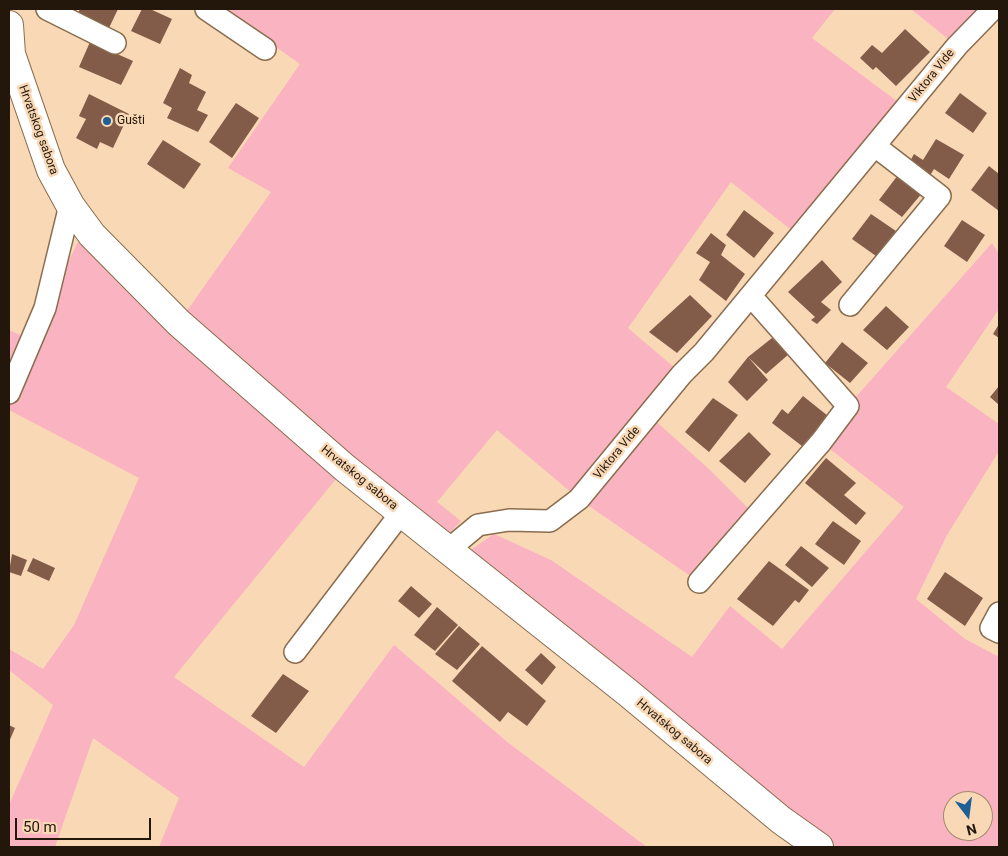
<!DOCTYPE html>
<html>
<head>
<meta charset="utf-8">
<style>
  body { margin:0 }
  #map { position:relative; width:1008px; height:856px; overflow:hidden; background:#f9d8b6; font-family:Roboto,sans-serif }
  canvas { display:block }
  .frame { position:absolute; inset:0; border:10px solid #22170a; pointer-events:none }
  .north { position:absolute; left:943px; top:791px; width:50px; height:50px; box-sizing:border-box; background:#f9d8b6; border:1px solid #a38b71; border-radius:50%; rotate:165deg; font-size:14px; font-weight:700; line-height:20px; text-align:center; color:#22170a }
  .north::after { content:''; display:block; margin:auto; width:18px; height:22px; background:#1e6095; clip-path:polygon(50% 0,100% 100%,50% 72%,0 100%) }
  .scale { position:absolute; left:15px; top:818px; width:136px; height:22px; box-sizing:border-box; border:2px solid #22170a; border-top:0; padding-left:6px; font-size:15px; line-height:18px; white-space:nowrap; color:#22170a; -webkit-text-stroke:4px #f9d8b6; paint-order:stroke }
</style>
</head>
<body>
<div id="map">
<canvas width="1008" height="856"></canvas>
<div class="frame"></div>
<div class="north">N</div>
<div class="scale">50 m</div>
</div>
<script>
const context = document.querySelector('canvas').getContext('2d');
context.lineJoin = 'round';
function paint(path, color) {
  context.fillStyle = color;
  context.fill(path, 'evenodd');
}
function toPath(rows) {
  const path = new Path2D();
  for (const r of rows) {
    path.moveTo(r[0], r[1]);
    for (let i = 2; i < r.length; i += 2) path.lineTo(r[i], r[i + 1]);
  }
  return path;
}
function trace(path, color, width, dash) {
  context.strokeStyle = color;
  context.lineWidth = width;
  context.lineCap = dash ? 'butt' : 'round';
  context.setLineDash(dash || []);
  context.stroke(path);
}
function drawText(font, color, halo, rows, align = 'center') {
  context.font = font + ' Roboto,sans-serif';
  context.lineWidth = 5;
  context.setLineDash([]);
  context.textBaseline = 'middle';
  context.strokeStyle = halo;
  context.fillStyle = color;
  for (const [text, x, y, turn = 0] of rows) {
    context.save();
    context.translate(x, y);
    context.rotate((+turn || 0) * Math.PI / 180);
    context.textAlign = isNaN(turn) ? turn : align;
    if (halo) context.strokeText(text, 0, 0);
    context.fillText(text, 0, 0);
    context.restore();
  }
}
paint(toPath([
  [222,9,835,9,812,38,906,108,800,237,731,182,628,328,682,374,649,415,710,470,757,517,699,582,579,499,497,430,437,502,461,521,440,543,345,468,174,677,304,767,394,645,506,741,647,847,159,847,179,798,93,738,55,847,9,847,9,805,53,705,9,670,9,649,43,669,74,625,139,478,9,410,9,330,31,340,45,308,86,226,179,322,271,192,228,168,300,64],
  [911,9,993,9,957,46],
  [992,243,999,254,999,309,946,387,999,424,999,451,947,535,916,599,965,639,999,657,999,847,819,847,459,558,494,534,551,560,692,657,730,606,782,649,904,507,821,442,848,406],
  [953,801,983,801,983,831,953,831]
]), '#fab3c0');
paint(toPath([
  [80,9,118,9,109,28,77,15],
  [142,9,150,9,172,19,160,44,131,31],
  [905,29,930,52,896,86,876,67,873,70,860,58,872,45,882,53],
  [90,42,133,61,121,85,79,67],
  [180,68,192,75,189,83,206,92,197,110,208,115,198,132,167,118,172,108,163,103],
  [960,93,987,113,973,133,945,113],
  [89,94,129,114,113,148,100,142,97,149,76,138,86,119,79,116],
  [236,103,259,118,232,158,209,142],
  [936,139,964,155,949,179,934,169,929,177,909,163,914,154,923,160],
  [163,140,201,164,184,189,147,164],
  [989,166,999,174,999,211,971,190],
  [898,175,923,192,902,217,879,200],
  [744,210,774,233,754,258,726,235],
  [871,214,896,231,876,256,852,239],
  [962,220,985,235,967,262,944,246],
  [711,233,726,245,721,255,745,274,726,301,699,280,710,262,696,253],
  [822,260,842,282,821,302,831,310,817,324,811,320,815,317,788,292],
  [690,295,712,316,677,353,649,332],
  [886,306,909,327,887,350,863,330],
  [999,324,999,338,993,334],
  [772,338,789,354,766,374,748,357],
  [842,342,868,363,850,383,825,363],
  [748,357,768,380,747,401,728,382],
  [999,386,999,405,990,397],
  [803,396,828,416,802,446,772,423,782,409,788,414],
  [713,398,738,415,709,452,685,432],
  [749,432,771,454,745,483,719,461],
  [826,458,856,483,844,495,866,513,856,525,805,483],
  [833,521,861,541,844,565,815,544],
  [801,546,829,568,812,587,785,565],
  [12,554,27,560,21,576,9,572],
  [33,558,55,568,49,581,27,571],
  [769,561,809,590,799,603,795,600,773,626,737,599],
  [945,572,983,598,965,626,927,599],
  [411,586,432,604,419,618,398,601],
  [437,607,458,625,435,651,414,635],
  [459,626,480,644,457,670,435,654],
  [482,646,546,701,527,726,508,712,500,722,452,681],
  [541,653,556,667,542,685,525,670],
  [283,674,309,691,276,733,251,716],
  [9,725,15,728,9,742]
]), '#825c49');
const minor = toPath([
  [47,9,115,43],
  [206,9,265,49],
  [850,305,940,196,875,146],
  [9,393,45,308,70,205],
  [448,550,478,525,509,520,550,521,579,499,682,374,704,352,957,46,993,9],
  [699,582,821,442,848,406,751,296],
  [999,613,991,628,999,632],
  [295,652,401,513]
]);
const major = toPath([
  [9,25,11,54,51,170,70,205,92,235,179,323,345,468,627,692,781,820,819,847]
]);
trace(minor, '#8a6d4e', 24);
trace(major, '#8a6d4e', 30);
trace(minor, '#fff', 21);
trace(major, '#fff', 28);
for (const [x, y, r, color] of [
  [107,121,5,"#1e6095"]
]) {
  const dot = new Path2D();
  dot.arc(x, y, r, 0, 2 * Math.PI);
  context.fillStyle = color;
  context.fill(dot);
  trace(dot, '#f9d8b6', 2);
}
drawText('12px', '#22170a', '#f9d8b6', [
  ["Viktora Vide",932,76,-51],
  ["Hrvatskog sabora",38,130,70],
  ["Viktora Vide",617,453,-50],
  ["Hrvatskog sabora",359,478,39],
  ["Hrvatskog sabora",674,732,40]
]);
drawText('12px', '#22170a', '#f9d8b6', [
  ["Gušti",117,121]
], 'left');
</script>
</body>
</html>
